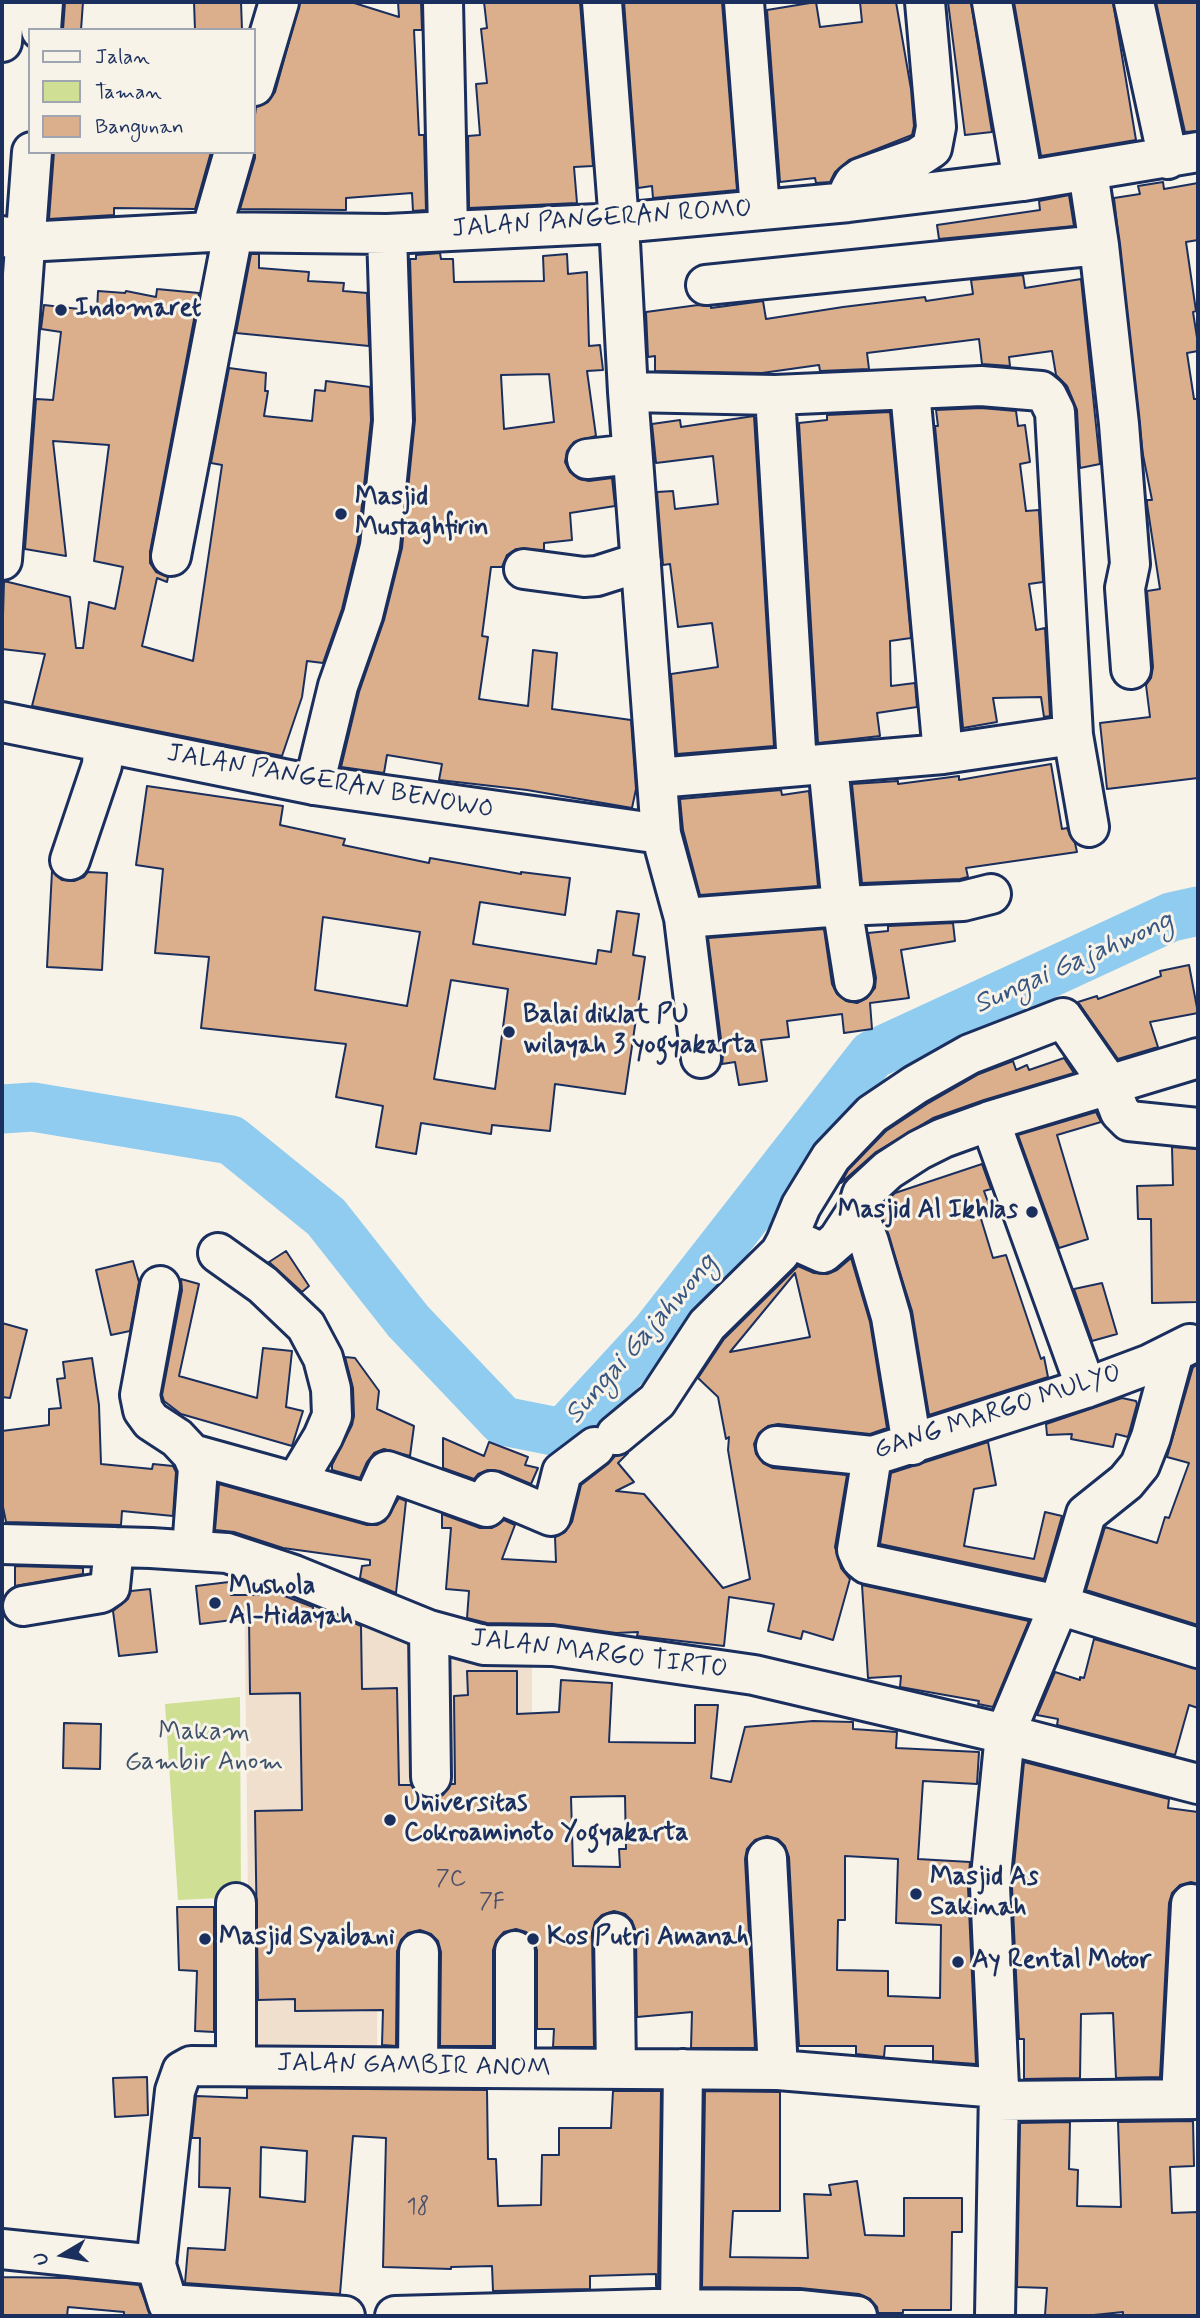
<!DOCTYPE html>
<html>
<head>
<meta charset="utf-8">
<style>
  body { margin:0 }
  #map { position:relative; width:1200px; height:2318px; overflow:hidden; background:#f7f3e8; font-family:Mynerve,sans-serif }
  canvas { display:block }
  .frame { position:absolute; inset:0; border:4px solid #1b2f5e; pointer-events:none }
  .legend { position:absolute; left:28px; top:28px; width:228px; height:126px; box-sizing:border-box; background:#f7f3e8; border:2px solid #9fa5b1; margin:0; padding:9px 12px; list-style:none; font-size:21px; color:#1b2f5e }
  .legend li { display:flex; align-items:center; gap:14px; height:35px }
  .legend b { width:35px; border:2px solid #9fa5b1 }
  .north { position:absolute; left:28px; top:2220px; width:70px; height:70px; -webkit-text-stroke:5px #f7f3e8; paint-order:stroke; rotate:260deg; font-size:19px; font-weight:700; line-height:28px; text-align:center; color:#1b2f5e }
  .north::after { content:''; display:block; margin:auto; width:24px; height:32px; background:#1b2f5e; clip-path:polygon(50% 0,100% 100%,50% 72%,0 100%) }
</style>
</head>
<body>
<div id="map">
<canvas width="1200" height="2318"></canvas>
<div class="frame"></div>
<ul class="legend">
<li><b style="height:9px;background:#f7f3e8"></b>Jalan</li>
<li><b style="height:19px;background:#cfdf93"></b>Taman</li>
<li><b style="height:19px;background:#dbaf8c"></b>Bangunan</li>
</ul>
<div class="north">U</div>
</div>
<script>
const context = document.querySelector('canvas').getContext('2d');
context.lineJoin = 'round';
function paint(path, color) {
  context.fillStyle = color;
  context.fill(path, 'evenodd');
}
function toPath(rows) {
  const path = new Path2D();
  for (const r of rows) {
    path.moveTo(r[0], r[1]);
    for (let i = 2; i < r.length; i += 2) path.lineTo(r[i], r[i + 1]);
  }
  return path;
}
function trace(path, color, width, dash) {
  context.strokeStyle = color;
  context.lineWidth = width;
  context.lineCap = dash ? 'butt' : 'round';
  context.setLineDash(dash || []);
  context.stroke(path);
}
function drawText(font, color, halo, rows, align = 'center') {
  context.font = font + ' Mynerve,sans-serif';
  context.lineWidth = 6;
  context.setLineDash([]);
  context.textBaseline = 'middle';
  context.strokeStyle = halo;
  context.fillStyle = color;
  for (const [text, x, y, turn = 0] of rows) {
    context.save();
    context.translate(x, y);
    context.rotate((+turn || 0) * Math.PI / 180);
    context.textAlign = isNaN(turn) ? turn : align;
    if (halo) context.strokeText(text, 0, 0);
    context.fillText(text, 0, 0);
    context.restore();
  }
}
paint(toPath([
  [244,1562,532,1652,532,1853,378,1850,377,2062,250,2061]
]), '#efdfcc');
paint(toPath([
  [240,1697,241,1897,178,1900,165,1704]
]), '#cfdf93');
trace(toPath([
  [2,1109,33,1107,231,1140,326,1217,408,1321,503,1421,563,1433,655,1333,872,1055,1171,917,1198,911]
]), '#90ccf0', 49);
const building = toPath([
  [65,2,83,2,81,30,63,30,65,2],
  [194,2,241,2,242,30,195,30,194,2],
  [300,2,351,2,399,17,398,2,421,2,422,30,414,30,419,135,424,135,426,210,413,211,412,193,346,198,346,210,240,209,255,158,254,123,256,107,268,102,275,92,300,2],
  [484,2,580,2,593,166,574,167,577,203,469,208,468,136,480,135,476,84,487,83,481,29,487,28,484,2],
  [624,2,722,2,737,190,653,198,652,186,638,188,624,2],
  [816,2,820,27,862,22,860,2,896,2,911,89,914,126,912,135,849,160,835,172,830,182,816,183,815,178,780,182,767,10,816,2],
  [948,2,971,2,992,132,965,135,948,2],
  [1014,2,1113,2,1136,140,1041,156,1014,2],
  [1156,2,1198,2,1198,131,1185,132,1156,2],
  [54,152,211,152,195,209,114,208,114,215,49,219,54,152],
  [1163,182,1164,189,1198,183,1198,240,1186,242,1196,311,1193,312,1198,344,1198,351,1187,353,1194,399,1198,399,1198,778,1107,789,1100,723,1150,717,1146,685,1151,678,1153,667,1147,591,1160,589,1147,504,1147,500,1152,500,1143,455,1114,198,1140,194,1138,186,1163,182],
  [1069,195,1074,226,939,239,937,225,1040,210,1039,201,1069,195],
  [440,253,441,259,453,259,454,282,544,281,543,256,567,254,568,274,587,272,589,346,600,345,603,370,587,371,596,436,574,442,567,451,565,462,570,472,579,479,589,481,612,478,615,506,570,513,572,540,544,543,544,550,516,549,507,555,502,567,491,567,482,636,488,637,479,699,528,706,533,650,557,653,552,709,631,720,636,789,632,808,527,790,439,780,442,764,387,755,384,773,341,767,359,692,384,620,402,548,415,420,410,259,416,259,416,255,440,253],
  [549,374,554,422,504,429,501,375,549,374],
  [251,254,259,254,259,268,309,272,308,281,344,283,343,291,367,293,369,346,236,333,251,254],
  [1023,275,1025,288,1081,279,1100,464,1080,468,1077,410,1067,386,1056,375,1052,351,1009,357,1010,366,982,364,979,339,867,353,869,369,820,371,819,365,762,373,655,371,655,356,648,357,646,312,698,305,711,306,711,308,763,301,766,319,843,307,925,297,926,301,973,294,971,280,1023,275],
  [157,289,199,293,150,552,150,563,156,572,168,577,167,582,157,578,142,646,193,661,222,465,211,463,229,368,266,373,265,391,268,391,264,416,312,421,315,390,325,391,326,381,370,387,371,420,358,542,342,609,323,663,307,661,302,697,282,756,32,706,45,654,2,649,4,581,70,597,76,648,83,648,89,602,115,609,123,567,94,561,109,445,53,441,66,556,25,549,36,399,53,400,61,332,41,329,44,305,97,311,98,291,125,293,126,291,156,297,157,289],
  [981,408,1016,411,1018,426,1025,425,1030,462,1020,464,1026,511,1039,510,1043,582,1029,584,1036,630,1045,628,1050,716,1044,717,1041,697,993,698,997,722,963,728,935,426,938,426,936,410,981,408],
  [890,412,911,638,890,641,891,686,915,683,917,707,877,713,880,736,818,743,799,423,827,420,827,415,890,412],
  [754,416,774,746,677,754,671,674,718,667,712,623,678,627,670,564,663,565,657,492,673,491,675,509,718,504,713,456,656,463,652,424,680,420,681,427,754,416],
  [1051,764,1062,829,1067,828,1075,843,1077,852,966,868,968,877,960,879,862,883,852,784,898,781,898,784,959,776,959,780,1051,764],
  [147,786,283,806,280,825,345,839,343,845,429,863,430,858,521,874,521,872,570,878,565,915,480,902,473,944,596,964,598,950,611,952,617,911,639,914,633,955,645,957,625,1094,555,1084,550,1131,492,1125,491,1134,421,1123,416,1154,376,1147,383,1106,336,1097,346,1044,201,1028,209,957,155,953,163,869,136,865,147,786],
  [323,917,420,932,407,1006,315,990,323,917],
  [451,980,508,989,495,1089,434,1079,451,980],
  [781,790,782,795,809,791,818,886,700,895,683,830,680,799,781,790],
  [52,871,62,880,74,881,84,877,88,872,107,873,102,970,47,967,52,871],
  [953,923,955,941,901,950,909,998,870,1003,872,1029,844,1033,842,1014,787,1021,789,1037,761,1040,767,1081,739,1085,735,1062,722,1064,723,1055,708,938,824,929,832,984,837,994,846,1001,857,1003,867,998,875,988,876,978,868,933,888,931,888,926,953,923],
  [1189,965,1198,1013,1150,1022,1158,1047,1118,1059,1078,1002,1097,996,1098,999,1161,976,1160,971,1189,965],
  [1064,1058,1074,1073,984,1100,933,1118,876,1152,841,1183,848,1170,886,1131,927,1104,979,1074,1013,1061,1016,1070,1027,1065,1029,1070,1064,1058],
  [1096,1112,1101,1122,1057,1135,1088,1239,1059,1248,1018,1135,1096,1112],
  [1172,1147,1198,1149,1198,1302,1152,1303,1151,1219,1138,1219,1137,1186,1173,1185,1172,1147],
  [982,1164,991,1189,984,1191,989,1205,978,1209,993,1258,1006,1255,1041,1359,1044,1357,1048,1377,929,1415,912,1311,880,1210,881,1206,895,1193,982,1164],
  [286,1251,309,1286,302,1292,269,1262,286,1251],
  [851,1258,870,1322,887,1428,870,1434,778,1424,768,1426,759,1433,754,1444,756,1454,763,1463,773,1468,847,1475,835,1547,841,1568,850,1579,833,1640,803,1631,801,1639,768,1631,774,1604,729,1597,724,1646,637,1636,638,1632,616,1633,553,1624,487,1623,467,1618,469,1591,446,1589,451,1528,442,1528,442,1514,480,1528,492,1528,504,1520,515,1525,502,1559,556,1562,555,1537,565,1532,572,1522,581,1485,608,1464,615,1456,628,1453,618,1463,634,1482,616,1491,644,1494,723,1588,750,1579,728,1450,729,1437,726,1439,718,1397,698,1378,724,1339,798,1266,814,1273,827,1274,837,1270,851,1258],
  [795,1273,810,1337,730,1352,795,1273],
  [133,1261,139,1282,130,1331,111,1335,96,1270,133,1261],
  [181,1279,199,1284,179,1376,257,1398,263,1348,292,1351,286,1407,303,1411,292,1446,181,1414,164,1401,162,1395,182,1290,181,1279],
  [1102,1283,1117,1334,1092,1341,1074,1289,1102,1283],
  [2,1323,27,1330,10,1398,2,1397,2,1323],
  [345,1357,355,1358,379,1391,377,1409,414,1426,410,1456,384,1449,374,1453,367,1462,360,1478,332,1470,332,1465,352,1425,354,1416,353,1388,345,1357],
  [92,1358,99,1405,101,1464,152,1469,153,1464,173,1466,176,1472,173,1516,122,1511,121,1525,6,1522,2,1502,2,1431,49,1425,49,1409,61,1408,57,1379,65,1378,63,1362,92,1358],
  [1197,1365,1198,1365,1198,1625,1086,1590,1105,1527,1157,1543,1165,1517,1169,1518,1189,1463,1167,1457,1193,1367,1197,1365],
  [1122,1398,1136,1401,1137,1404,1128,1437,1116,1434,1113,1447,1071,1439,1072,1434,1047,1435,1046,1424,1122,1398],
  [443,1438,484,1456,489,1442,528,1457,525,1465,538,1468,531,1484,500,1471,488,1470,478,1474,474,1479,443,1468,443,1438],
  [988,1442,996,1485,974,1489,964,1546,1034,1559,1045,1512,1062,1516,1044,1579,880,1544,891,1473,988,1442],
  [219,1484,367,1525,377,1525,385,1521,399,1498,406,1501,396,1593,360,1578,362,1566,370,1565,370,1560,283,1548,234,1532,215,1530,219,1484],
  [15,1566,83,1568,83,1574,15,1586,15,1566],
  [229,1582,231,1595,268,1595,269,1590,313,1607,314,1621,350,1621,361,1626,362,1689,397,1688,399,1785,411,1785,420,1796,431,1799,443,1795,451,1784,455,1784,454,1696,468,1695,467,1671,517,1671,517,1714,559,1712,561,1680,612,1683,609,1742,695,1743,695,1705,718,1705,711,1778,731,1782,745,1727,813,1721,853,1722,853,1729,897,1732,896,1748,979,1752,977,1784,923,1781,918,1859,970,1862,968,1887,976,2064,933,2061,933,2046,885,2046,884,2057,856,2054,856,2046,799,2046,789,1857,785,1846,778,1839,767,1836,755,1840,747,1849,745,1859,755,2048,691,2048,692,2012,637,2017,636,1932,632,1921,625,1914,614,1911,602,1915,595,1922,592,1933,594,2047,553,2047,554,2029,537,2029,537,1950,534,1941,526,1932,516,1929,504,1932,496,1941,493,1950,493,2046,440,2046,441,1952,438,1941,431,1934,420,1930,408,1933,401,1940,397,1951,396,2046,382,2045,383,2010,295,2011,295,1999,258,2000,255,1811,302,1810,300,1693,250,1694,249,1618,200,1624,196,1586,229,1582],
  [625,1796,626,1849,619,1849,620,1867,573,1866,571,1797,625,1796],
  [845,1856,898,1859,896,1923,941,1925,940,1998,888,1996,888,1971,837,1970,838,1920,845,1920,845,1856],
  [862,1585,1029,1621,993,1707,978,1704,979,1701,900,1687,901,1676,868,1678,862,1585],
  [150,1589,157,1652,119,1656,113,1611,128,1599,131,1591,150,1589],
  [1094,1639,1198,1669,1198,1708,1189,1705,1175,1755,1057,1725,1058,1719,1037,1715,1055,1672,1080,1680,1080,1677,1084,1678,1094,1639],
  [64,1723,101,1724,100,1769,63,1768,64,1723],
  [1024,1762,1169,1799,1168,1808,1198,1812,1198,1884,1191,1882,1180,1885,1172,1893,1169,1903,1160,2077,1116,2078,1113,2013,1081,2014,1080,2078,1024,2079,1024,2039,1019,2039,1012,1887,1024,1762],
  [177,1907,214,1907,214,2032,195,2031,197,1971,179,1970,177,1907],
  [147,2077,148,2115,115,2117,113,2078,147,2077],
  [247,2088,487,2090,488,2159,496,2159,498,2206,541,2205,542,2155,559,2155,559,2128,611,2128,613,2091,661,2091,658,2286,656,2286,656,2274,590,2276,590,2289,493,2291,492,2266,451,2267,451,2269,383,2267,386,2138,353,2136,340,2294,185,2283,188,2248,225,2250,230,2188,199,2187,200,2138,192,2138,196,2096,247,2098,247,2088],
  [261,2147,307,2151,305,2202,260,2197,261,2147],
  [705,2091,780,2092,780,2211,733,2211,730,2257,808,2258,804,2194,831,2195,829,2185,857,2181,865,2235,904,2236,904,2198,962,2198,962,2232,952,2232,951,2310,903,2310,903,2313,878,2313,877,2307,870,2299,859,2294,800,2288,702,2287,705,2091],
  [1193,2121,1194,2166,1170,2167,1172,2213,1198,2212,1198,2316,1123,2316,1123,2312,1084,2316,1045,2315,1047,2288,1017,2287,1020,2123,1070,2122,1069,2169,1078,2170,1077,2206,1121,2207,1118,2122,1193,2121],
  [2,2277,66,2278,139,2285,151,2316,124,2316,124,2312,68,2307,67,2316,3,2316,2,2277]
]);
paint(building, '#dbaf8c');
trace(building, '#1b2f5e', 2);
const minor = toPath([
  [443,2,448,231],
  [602,2,619,223,628,392,661,834,684,918,701,1058],
  [744,2,760,210],
  [992,2,1023,181],
  [1134,2,1168,159],
  [254,86,279,2],
  [1088,172,1099,245,1119,424,1130,564,1125,588,1131,669],
  [849,202,850,190,854,183,861,178,917,158,932,148,936,127,925,2],
  [211,232,234,152],
  [2,236,25,242,211,232,387,234,619,223,849,202,1023,181,1198,152],
  [706,285,1099,245],
  [910,391,943,754],
  [628,392,775,395,981,386,1041,391,1047,396,1055,412,1073,735,1089,827],
  [775,395,797,766],
  [587,459,632,454],
  [171,556,233,233],
  [524,569,584,577,597,576,641,562],
  [2,722,314,785,661,834],
  [828,764,842,906,854,981],
  [657,778,943,754,1073,735],
  [314,785,338,686,363,615,380,546,393,421,387,234],
  [70,860,102,765,103,743],
  [684,918,842,906,963,901,991,894],
  [990,1121,1086,1388],
  [857,1211,862,1194,888,1170,919,1150,943,1138,990,1121,1198,1058],
  [786,1242,801,1206,831,1157,872,1114,915,1085,970,1054,1063,1018,1109,1084,1120,1112,1129,1121,1198,1128],
  [218,1253,263,1285,306,1326,323,1358,331,1389,332,1416,323,1437,296,1482],
  [160,1286,140,1395,143,1410,151,1421,177,1438,192,1454,198,1468,192,1550],
  [616,1435,657,1401,707,1325,780,1253,786,1242,794,1240,823,1253,838,1240,857,1211,869,1242,891,1317,912,1445],
  [776,1446,872,1456,1086,1388,1150,1364,1190,1344],
  [192,1454,372,1504,387,1471,487,1507,492,1491,551,1516,562,1472,595,1447],
  [872,1456,857,1550,861,1559,867,1564,1059,1605,1198,1648],
  [2,1544,151,1548,227,1553,294,1575,429,1630,484,1645,553,1646,754,1675,1005,1734,1198,1784],
  [23,1606,101,1593,110,1587,114,1547],
  [429,1630,431,1777],
  [767,1858,778,2070],
  [614,1933,616,2069],
  [236,2065,236,1903],
  [418,2067,419,1952],
  [515,2068,515,1951],
  [1181,2098,1191,1904],
  [998,2101,1198,2099],
  [2,2249,156,2265],
  [156,2265,175,2091,182,2071,191,2066,778,2070,999,2088],
  [156,2265,168,2304,345,2316],
  [680,2309,683,2069],
  [395,2316,654,2309,800,2310,857,2316],
  [995,2316,999,2088,990,1886,1005,1734,1059,1605,1086,1514,1126,1482,1140,1465,1151,1437,1174,1352]
]);
const major = toPath([
  [41,30,43,2],
  [2,42,5,2],
  [2,560,32,152]
]);
trace(minor, '#1b2f5e', 44);
trace(major, '#1b2f5e', 44);
trace(minor, '#f7f3e8', 38);
trace(major, '#f7f3e8', 38);
for (const [x, y, r, color] of [
  [61,310,7,"#1b2f5e"],
  [341,514,7,"#1b2f5e"],
  [509,1032,7,"#1b2f5e"],
  [1032,1212,7,"#1b2f5e"],
  [215,1603,7,"#1b2f5e"],
  [390,1820,7,"#1b2f5e"],
  [916,1894,7,"#1b2f5e"],
  [205,1939,7,"#1b2f5e"],
  [533,1939,7,"#1b2f5e"],
  [958,1962,7,"#1b2f5e"]
]) {
  const dot = new Path2D();
  dot.arc(x, y, r, 0, 2 * Math.PI);
  context.fillStyle = color;
  context.fill(dot);
  trace(dot, '#f7f3e8', 2.5);
}
drawText('23px', '#4b4f6a', null, [
  ["7C",451,1880],
  ["7F",492,1903],
  ["18",418,2208]
]);
drawText('26px', '#1b2f5e', '#f7f3e8', [
  ["JALAN PANGERAN ROMO",602,220,-4],
  ["JALAN PANGERAN BENOWO",330,783,10],
  ["GANG MARGO MULYO",998,1413,-18],
  ["JALAN MARGO TIRTO",599,1655,7],
  ["JALAN GAMBIR ANOM",414,2067,1]
]);
drawText('bold 26px', '#1b2f5e', '#f7f3e8', [
  ["Indomaret",75,310],
  ["Masjid",355,499],
  ["Mustaghfirin",355,529],
  ["Balai diklat PU",523,1017],
  ["wilayah 3 yogyakarta",523,1047],
  ["Masjid Al Ikhlas",1018,1212,"right"],
  ["Mushola",229,1588],
  ["Al-Hidayah",229,1618],
  ["Universitas",404,1805],
  ["Cokroaminoto Yogyakarta",404,1835],
  ["Masjid As",930,1879],
  ["Sakinah",930,1909],
  ["Masjid Syaibani",219,1939],
  ["Kos Putri Amanah",547,1939],
  ["Ay Rental Motor",972,1962]
], 'left');
drawText('26px', '#3f5269', '#f7f3e8', [
  ["Makam",204,1734],
  ["Gambir Anom",204,1764]
]);
drawText('italic 28px', '#385682', '#f7f3e8', [
  ["Sungai Gajahwong",1074,964,-24],
  ["Sungai Gajahwong",642,1340,-49]
]);
</script>
</body>
</html>
